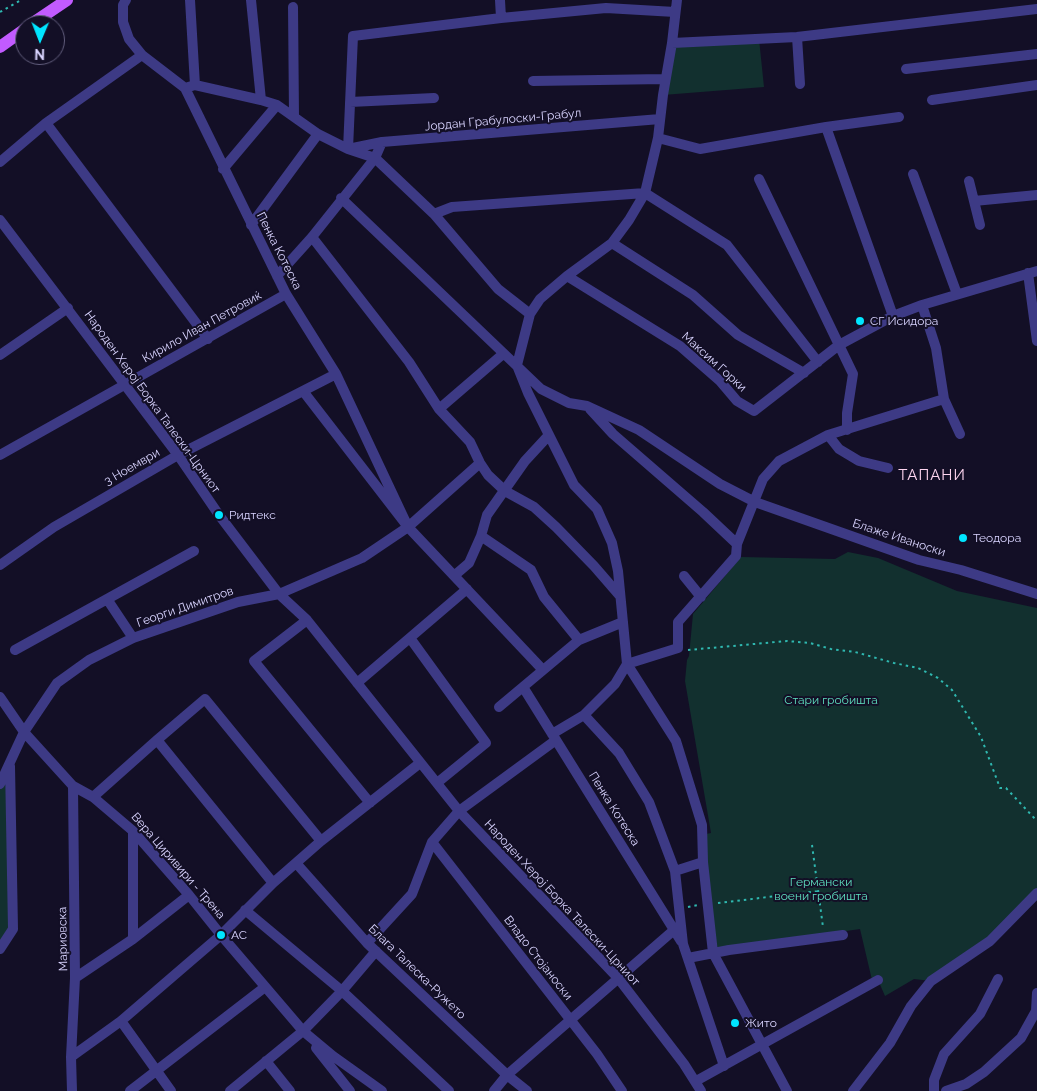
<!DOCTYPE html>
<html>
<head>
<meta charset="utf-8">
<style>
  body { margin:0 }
  #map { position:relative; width:1037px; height:1091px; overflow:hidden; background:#130f26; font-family:Raleway,sans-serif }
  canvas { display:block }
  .north { position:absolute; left:15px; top:15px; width:50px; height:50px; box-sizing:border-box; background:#130f26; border:1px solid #625e7d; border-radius:50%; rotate:181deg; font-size:14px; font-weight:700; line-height:20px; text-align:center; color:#d9d4ff }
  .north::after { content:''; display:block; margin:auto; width:18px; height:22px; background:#00e5ff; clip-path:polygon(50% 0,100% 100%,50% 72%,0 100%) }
</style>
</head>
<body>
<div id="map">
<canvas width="1037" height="1091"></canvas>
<div class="north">N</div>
</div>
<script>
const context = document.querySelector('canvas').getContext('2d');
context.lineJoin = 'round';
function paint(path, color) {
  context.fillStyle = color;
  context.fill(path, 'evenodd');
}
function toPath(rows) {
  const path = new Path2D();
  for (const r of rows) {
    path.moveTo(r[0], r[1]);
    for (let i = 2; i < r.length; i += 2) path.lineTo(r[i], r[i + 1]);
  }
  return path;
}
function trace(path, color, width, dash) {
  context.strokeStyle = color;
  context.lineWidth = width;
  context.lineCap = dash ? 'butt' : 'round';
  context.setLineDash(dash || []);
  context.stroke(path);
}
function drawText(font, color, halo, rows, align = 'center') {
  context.font = font + ' Raleway,sans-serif';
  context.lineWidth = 4;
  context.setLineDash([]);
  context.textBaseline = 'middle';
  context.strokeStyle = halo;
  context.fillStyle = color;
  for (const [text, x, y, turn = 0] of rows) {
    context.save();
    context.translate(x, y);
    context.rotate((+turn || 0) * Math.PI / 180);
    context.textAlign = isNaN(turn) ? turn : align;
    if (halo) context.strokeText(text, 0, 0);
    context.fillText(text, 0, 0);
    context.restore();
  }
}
paint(toPath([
  [759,39,764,87,663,95,672,43],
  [848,552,878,558,957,591,1037,608,1037,893,990,941,931,981,914,979,885,996,878,980,872,980,860,929,715,950,705,860,706,834,711,833,685,681,687,660,689,656,693,614,741,557,835,559],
  [10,763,13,929,0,949,0,784]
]), '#12302f');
trace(toPath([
  [0,12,21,0],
  [688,650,787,641,810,643,831,649,855,652,894,663,918,668,938,678,952,690,981,737,1000,788,1006,788,1037,821],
  [812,845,823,927],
  [718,903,819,891],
  [688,907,698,905]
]), '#2fb8b0', 2, [2.5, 4]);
trace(toPath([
  [126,0,123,5,123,22,129,39,142,55,185,88,286,294,336,374,408,527],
  [190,0,195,85],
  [251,0,261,100],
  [500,0,501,18],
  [293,7,294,116],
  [797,37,800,84],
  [672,43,797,37,1037,9],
  [906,69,1037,54],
  [533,81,665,79],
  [185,88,195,85,261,100,277,105,318,134,348,149,375,158,434,214,498,289,530,314],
  [932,100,1037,85],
  [350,102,434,98],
  [660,119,382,142,348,149,353,36,501,18,606,8,675,12],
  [46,123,208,339],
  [826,127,893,316],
  [658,138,700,149,826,127,899,117],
  [0,162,46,123,142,55],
  [223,169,277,105],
  [913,174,957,294],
  [759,179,853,374,847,413,847,430],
  [969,181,980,225],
  [341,198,541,389,569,403,587,406,639,430,720,484,755,502,919,560,961,570,1037,594],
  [974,201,1037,195],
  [434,214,452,207,645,193,727,245,818,362],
  [0,220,178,455,219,515,279,594,307,620,459,811,618,978,684,1064,701,1091],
  [251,225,318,134],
  [312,237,409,362,439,409,470,442,480,463,488,475,505,491,534,507,556,527,594,566,620,596],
  [612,243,693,295,738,335,804,373],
  [1028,273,1037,341],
  [277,276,312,237,375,158,382,142],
  [567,276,680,346,720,381,737,401,754,411,839,345,893,316,922,305,1037,271],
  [922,305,936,348,944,399,960,434],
  [0,355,68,308],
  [517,365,530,314,540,299,567,276,612,243,629,220,645,193,658,138,663,95,672,43,677,0],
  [518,368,528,393,574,485,597,509,612,543,618,571,627,664,676,741,702,825,703,862,713,953,787,1091],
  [303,391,408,527,543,670],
  [439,409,503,354],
  [590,409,613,434,703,512,737,544],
  [828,435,839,449,859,461,888,468],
  [0,455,286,294],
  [481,536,531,570,544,597,579,640],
  [0,565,54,527,178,455,336,374],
  [455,575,469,563,481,536,487,515,525,461,549,435],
  [684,576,701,597],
  [107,599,133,638],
  [307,620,254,661,370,803],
  [410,638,486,743,437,783],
  [15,650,194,551],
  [627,664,678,648,678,622,736,556,737,544,763,479,779,461,828,435,944,399],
  [357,683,467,589],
  [523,687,681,941],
  [0,697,24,732,73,786,93,797,133,831,189,895,221,935,303,1031,333,1056,382,1091],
  [499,707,579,640,623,622],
  [584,715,619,753,649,802,675,871,683,944,724,1066],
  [552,734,584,715,615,684,627,664],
  [157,740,273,883],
  [0,784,24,732,57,683,89,660,133,638,238,602,279,594,362,558,408,527,480,463],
  [93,797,157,740,205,699,321,841],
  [432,842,597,1054,622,1091],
  [296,863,367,943,507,1075,527,1091],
  [675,871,703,862],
  [245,910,342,991,449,1091],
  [133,939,133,831],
  [367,943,412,894,432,842,459,811,556,740],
  [0,949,13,929,10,766],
  [688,958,729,950,843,935],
  [75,978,133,939,189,895],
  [121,1021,171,1091],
  [316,1048,350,1091],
  [71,1057,121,1021,221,935,273,883,321,841,420,763],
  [266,1061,290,1091],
  [696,1081,878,980],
  [72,1091,71,1057,75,978,73,786],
  [130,1091,265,987],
  [230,1091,303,1031,342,991,376,951],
  [494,1091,507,1075,674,930,678,929],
  [853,1091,890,1043,911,1006,931,981,990,941,1037,893],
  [934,1091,934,1080,944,1054,980,1014,998,979],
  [946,1091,966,1084,984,1072,1021,1038,1036,1011,1037,993]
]), '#3d3a85', 10);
trace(toPath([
  [30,25,67,0],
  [0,47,25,29]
]), '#c25bff', 12);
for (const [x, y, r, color] of [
  [860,321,5,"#00e5ff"],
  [219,515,5,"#00e5ff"],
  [963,538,5,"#00e5ff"],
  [221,935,5,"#00e5ff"],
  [735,1023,5,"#00e5ff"]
]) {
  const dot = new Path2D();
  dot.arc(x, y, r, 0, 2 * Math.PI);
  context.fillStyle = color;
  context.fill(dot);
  trace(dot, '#130f26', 2);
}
drawText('12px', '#d9d4ff', '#130f26', [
  ["Јордан Грабулоски-Грабул",503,120,-5],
  ["Пенка Котеска",279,251,63],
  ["Кирило Иван Петровиќ",202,327,-29],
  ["Максим Горки",714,362,42],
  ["Народен Херој Борка Талески-Црниот",152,402,54],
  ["3 Ноември",132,467,-30],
  ["Блаже Иваноски",899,538,18],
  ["Георги Димитров",185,607,-19],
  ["Пенка Котеска",614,809,58],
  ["Вера Циривири - Трена",178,866,49],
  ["Народен Херој Борка Талески-Црниот",562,903,47],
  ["Мариовска",63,939,-91],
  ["Владо Стојаноски",538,958,52],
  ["Блага Талеска-Ружето",417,972,44]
]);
drawText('12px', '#d9d4ff', '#130f26', [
  ["СГ Исидора",870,321],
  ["Ридтекс",229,515],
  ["Теодора",973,538],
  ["АС",231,935],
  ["Жито",745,1023]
], 'left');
drawText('12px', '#5fe0c0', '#130f26', [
  ["Стари гробишта",831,700],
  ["Германски",821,882],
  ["воени гробишта",821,896]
]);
context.letterSpacing = '1px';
drawText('15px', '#ffd6f0', '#130f26', [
  ["ТАПАНИ",932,475]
]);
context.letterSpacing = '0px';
</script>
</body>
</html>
